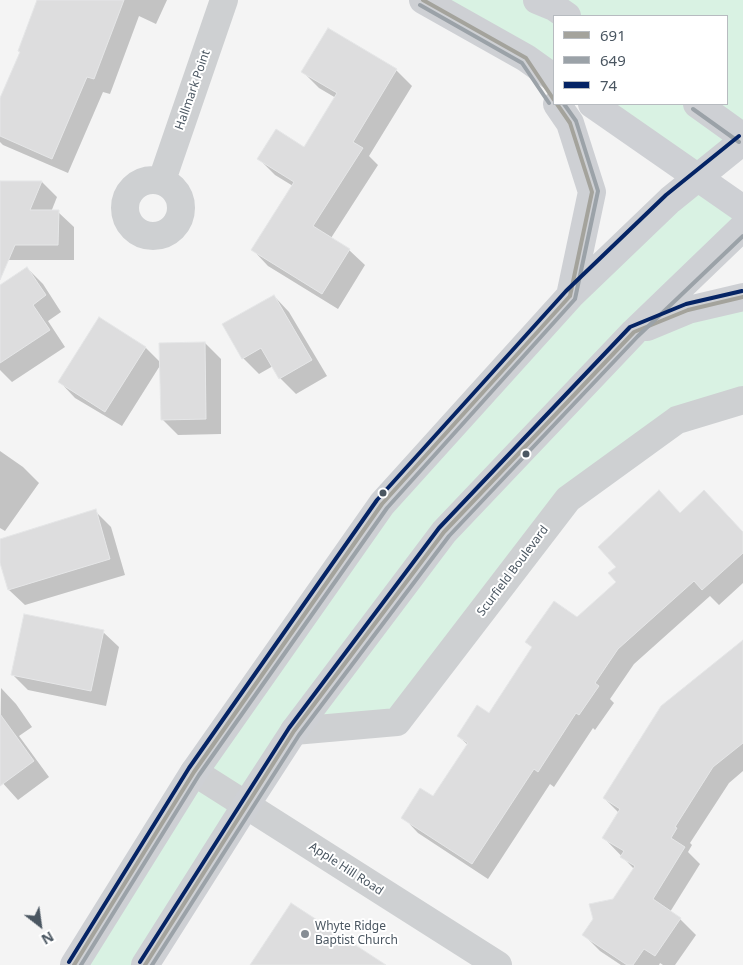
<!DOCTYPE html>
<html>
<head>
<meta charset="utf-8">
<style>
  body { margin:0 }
  #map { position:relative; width:743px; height:965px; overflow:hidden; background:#f4f4f4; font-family:"Noto Sans",sans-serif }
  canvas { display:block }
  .legend { position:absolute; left:553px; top:15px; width:175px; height:90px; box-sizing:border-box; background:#fff; border:1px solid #b7bbc0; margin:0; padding:6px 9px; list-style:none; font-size:15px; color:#4a5661 }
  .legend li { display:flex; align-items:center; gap:10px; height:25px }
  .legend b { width:25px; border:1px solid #b7bbc0 }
  .north { position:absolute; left:15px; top:900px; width:50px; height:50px; -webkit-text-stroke:4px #fff; paint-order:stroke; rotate:150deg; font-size:14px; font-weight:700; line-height:20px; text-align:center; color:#4a5661 }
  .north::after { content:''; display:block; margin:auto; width:18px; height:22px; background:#4a5661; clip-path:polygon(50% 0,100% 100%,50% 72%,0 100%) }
</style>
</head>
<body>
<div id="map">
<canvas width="743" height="965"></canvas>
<ul class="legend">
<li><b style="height:6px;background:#a4a39c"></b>691</li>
<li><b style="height:6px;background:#9ba2a8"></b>649</li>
<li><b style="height:6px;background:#052465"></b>74</li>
</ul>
<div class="north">N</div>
</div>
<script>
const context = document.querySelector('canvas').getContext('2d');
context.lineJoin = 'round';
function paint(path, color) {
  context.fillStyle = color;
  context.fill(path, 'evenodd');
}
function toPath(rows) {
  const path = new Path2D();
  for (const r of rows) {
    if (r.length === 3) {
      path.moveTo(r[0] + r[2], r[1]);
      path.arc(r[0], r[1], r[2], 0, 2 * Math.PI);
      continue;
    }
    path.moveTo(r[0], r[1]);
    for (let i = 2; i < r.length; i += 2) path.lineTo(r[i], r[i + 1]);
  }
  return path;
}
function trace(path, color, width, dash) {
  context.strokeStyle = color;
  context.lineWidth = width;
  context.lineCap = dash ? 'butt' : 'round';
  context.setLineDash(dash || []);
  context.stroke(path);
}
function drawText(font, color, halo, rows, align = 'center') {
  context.font = font + ' "Noto Sans",sans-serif';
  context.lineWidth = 4;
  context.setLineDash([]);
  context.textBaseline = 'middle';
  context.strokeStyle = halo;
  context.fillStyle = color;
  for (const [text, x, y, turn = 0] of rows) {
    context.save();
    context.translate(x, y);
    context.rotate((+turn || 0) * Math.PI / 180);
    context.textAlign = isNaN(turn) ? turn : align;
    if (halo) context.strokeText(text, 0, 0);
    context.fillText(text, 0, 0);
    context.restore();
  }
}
paint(toPath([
  [423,0,743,0,743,141,696,178,743,209,635,331,743,297,743,400,677,420,568,499,397,722,294,732,145,965,74,965,382,504,696,178,592,104,727,104,727,16,554,16,554,78]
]), '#d9f2e3');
paint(toPath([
  [38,0,167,0,156,24,139,16,110,94,103,92,68,173,3,145,0,142,0,101,21,53],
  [396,70,412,86,369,156,378,165,331,238,349,250,365,265,338,309,268,266,253,250,293,186,275,175,259,159,305,148,336,98,319,88,303,72],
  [0,182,42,182,57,197,51,212,58,212,74,227,74,260,0,260],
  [27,268,43,284,61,312,48,321,65,347,12,382,0,370,0,287],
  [274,296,289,312,327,376,296,394,280,378,273,366,259,374,243,358,224,325],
  [99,319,146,348,161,363,205,343,221,359,221,434,178,435,162,419,161,364,122,426,75,398,60,382],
  [0,451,23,467,39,483,5,531,0,528],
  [95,511,111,527,125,575,25,605,9,590,0,559,0,540],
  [681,514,743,533,743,583,719,605,710,596,634,664,610,699,614,703,595,730,593,728,554,787,550,784,488,879,418,833,403,817,434,798,468,745,458,736,489,714,533,648,527,642,577,618,618,582],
  [103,632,119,647,106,706,28,690,13,675],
  [743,653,743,771,729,783,690,843,692,845,688,852,700,864,670,912,680,919,696,935,675,965,663,965,660,963,659,965,621,965,600,951,584,935,614,900,634,869,604,838,619,813,604,798],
  [1,688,16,704,32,727,19,736,49,777,18,800,0,780]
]), '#0003');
const building = toPath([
  [37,0,124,0,94,79,87,77,52,159,0,136,0,98,20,52,18,51,37,0],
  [328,28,397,69,353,142,363,148,313,226,350,249,322,294,251,250,294,182,257,159,276,129,304,147,337,93,301,72,328,28],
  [0,181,42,181,30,210,59,210,58,245,15,245,0,280,0,181],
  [27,267,46,295,33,305,50,330,0,363,0,285,27,267],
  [274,295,312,360,279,379,261,348,242,359,222,324,274,295],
  [99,317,146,347,105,412,58,382,99,317],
  [205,342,206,419,161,420,159,343,205,342],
  [659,490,680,513,704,490,743,532,743,553,702,590,694,581,618,649,595,683,599,686,579,715,576,713,538,772,534,769,472,864,401,818,420,788,433,796,468,743,457,736,477,705,489,713,532,647,525,642,554,601,577,617,616,582,608,573,616,567,598,547,659,490],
  [96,509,110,559,8,590,0,563,0,539,96,509],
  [24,614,104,630,91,691,11,675,24,614],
  [743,640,743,743,713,767,675,827,677,828,671,838,685,847,653,899,681,918,655,956,644,949,633,965,627,965,582,935,593,919,589,904,613,899,635,866,620,857,624,851,602,838,620,809,603,798,661,706,743,640],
  [0,714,34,761,0,786,0,714],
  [291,903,386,965,250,965,291,903]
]);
paint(building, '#ddddde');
trace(building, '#e5e6e7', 1);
trace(toPath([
  [153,208,28],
  [162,180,224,0],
  [294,731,397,722,568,499,677,420,743,400],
  [194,772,498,965]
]), '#ced0d2', 28);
trace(toPath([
  [423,0,526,58,554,78],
  [537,0,554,7,567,16],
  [557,104,570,123,592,192,570,296],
  [592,104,743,209],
  [697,104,743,137],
  [647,327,688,310,743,297],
  [74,965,194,772,382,504,570,296,670,200,743,141],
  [145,965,246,805,294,731,444,532,634,332,743,227]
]), '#ced0d4', 28);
trace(toPath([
  [423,0,526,58,554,100],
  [557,104,570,123,592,192,570,296],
  [74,965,194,772,382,504,570,296],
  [145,965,294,731,444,532,634,332,688,310,743,297]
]), '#a4a39c', 4);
trace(toPath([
  [420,5,522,63,549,103],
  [693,109,739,142],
  [81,965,199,775,387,508,575,299,598,191,576,121,564,104],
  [152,965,299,735,449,536,638,336,743,236]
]), '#9ba2a8', 4);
trace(toPath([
  [69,962,189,768,377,500,566,291,666,195,739,136],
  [140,962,289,728,439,528,630,327,686,304,742,291]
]), '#052465', 4);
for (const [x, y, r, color] of [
  [526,454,4.5,"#4a5661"],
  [383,493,4.5,"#4a5661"],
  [305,934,5,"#868d94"]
]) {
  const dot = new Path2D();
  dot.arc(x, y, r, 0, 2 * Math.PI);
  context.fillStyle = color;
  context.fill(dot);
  trace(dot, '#fff', 2);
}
drawText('12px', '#4a5661', '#fff', [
  ["Hallmark Point",193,90,-71],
  ["Scurfield Boulevard",513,571,-53],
  ["Apple Hill Road",346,869,33]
]);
drawText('12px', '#4a5661', '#fff', [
  ["Whyte Ridge",315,927],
  ["Baptist Church",315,941]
], 'left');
</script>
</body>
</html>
